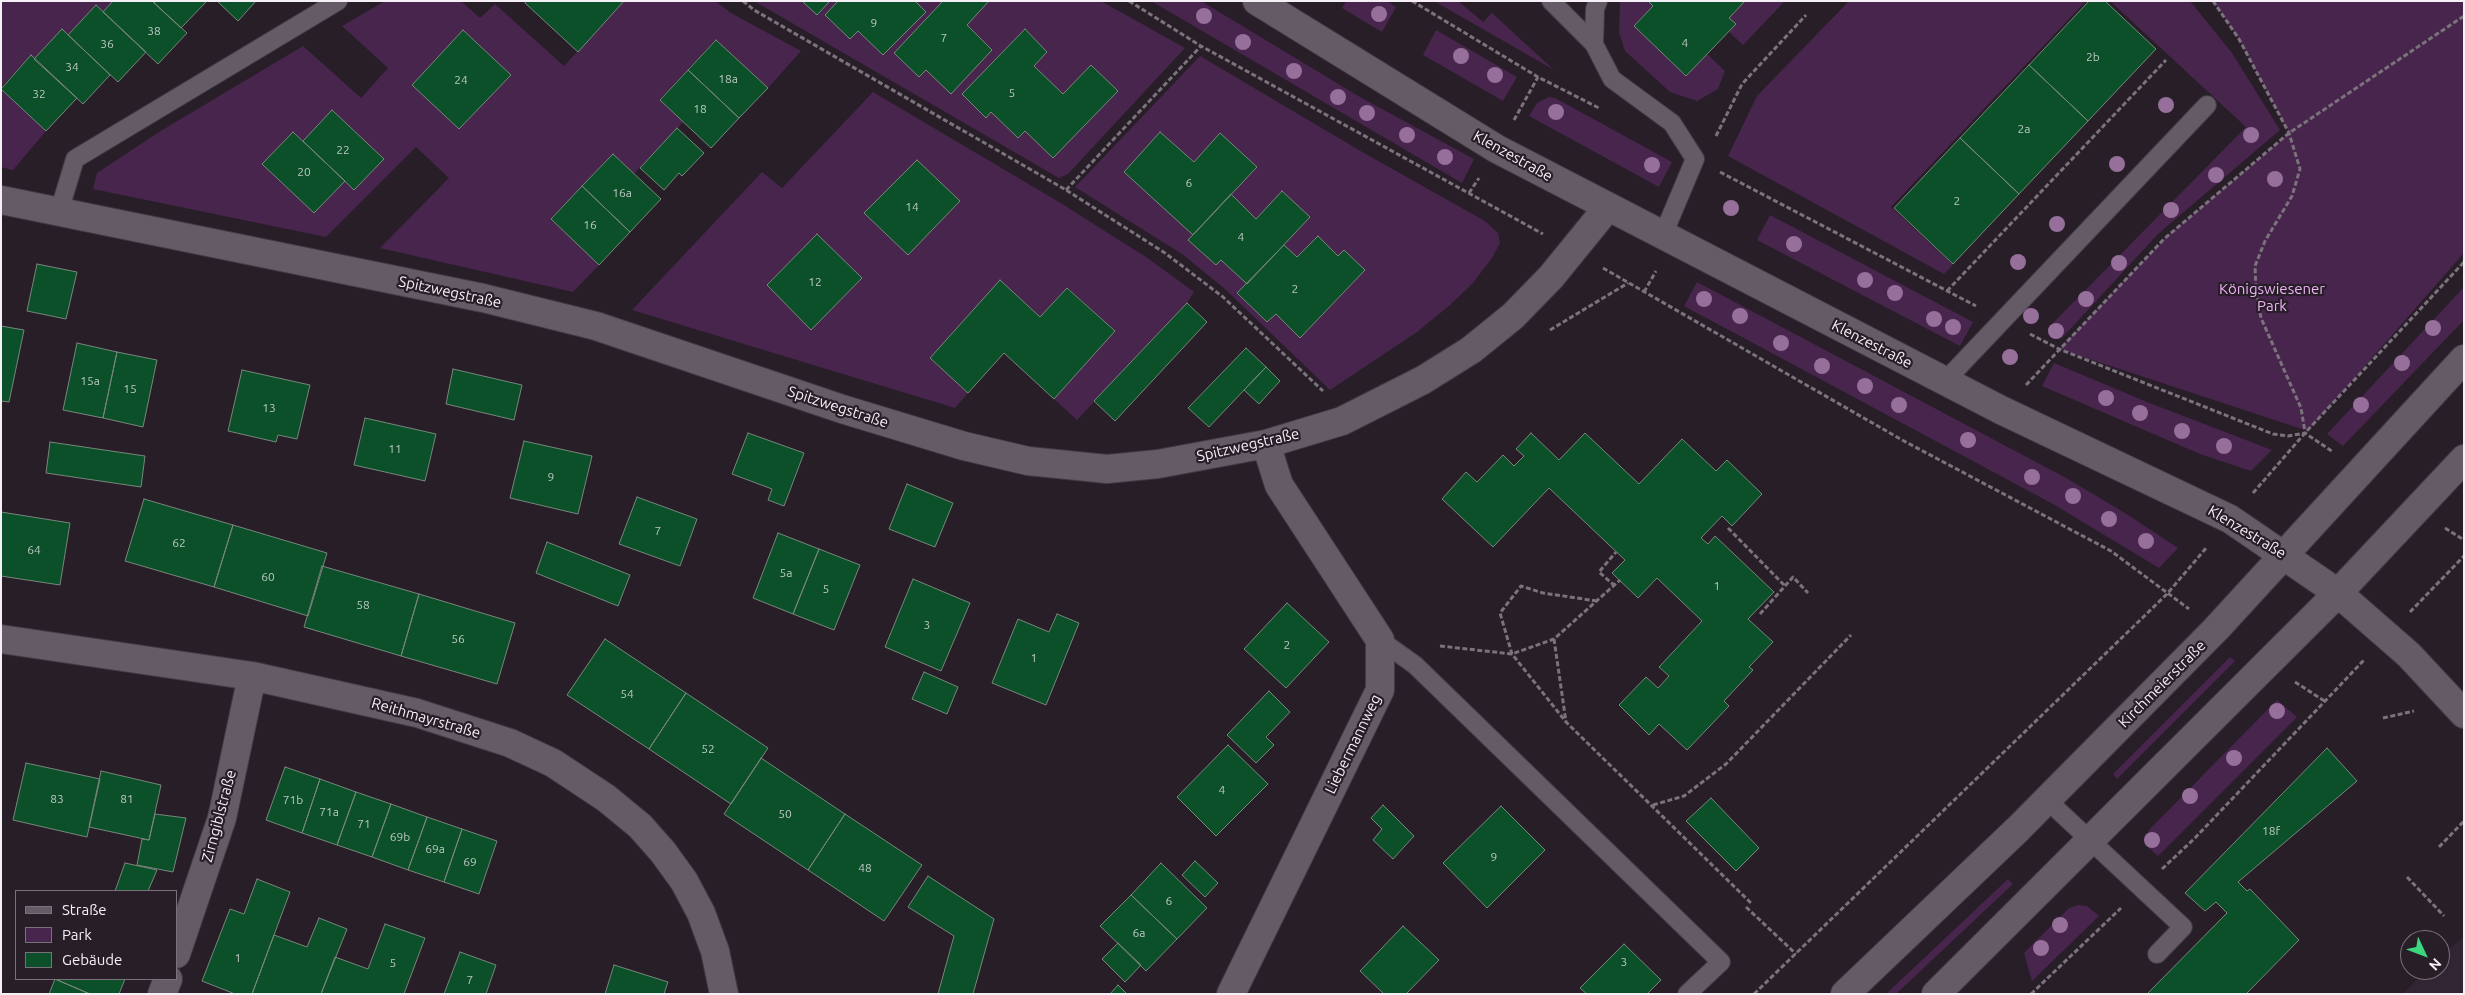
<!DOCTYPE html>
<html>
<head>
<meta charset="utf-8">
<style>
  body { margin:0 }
  #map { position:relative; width:2465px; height:995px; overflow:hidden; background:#271e28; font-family:Ubuntu,sans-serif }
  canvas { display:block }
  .frame { position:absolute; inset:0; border:2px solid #f5eff6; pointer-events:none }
  .legend { position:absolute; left:15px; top:890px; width:162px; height:90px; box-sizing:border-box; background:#271e28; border:1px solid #79727a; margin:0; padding:6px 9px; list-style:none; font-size:15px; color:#f5eff6 }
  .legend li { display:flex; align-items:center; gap:10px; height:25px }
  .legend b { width:25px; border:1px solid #79727a }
  .north { position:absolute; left:2400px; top:930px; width:50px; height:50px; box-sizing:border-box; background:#271e28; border:1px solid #79727a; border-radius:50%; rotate:133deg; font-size:14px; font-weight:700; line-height:20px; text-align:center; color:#f5eff6 }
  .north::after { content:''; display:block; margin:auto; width:18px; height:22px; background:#3bd77e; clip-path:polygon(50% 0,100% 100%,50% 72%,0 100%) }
</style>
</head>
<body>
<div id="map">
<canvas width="2465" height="995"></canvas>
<div class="frame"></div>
<ul class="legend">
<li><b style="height:6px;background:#655b67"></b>Straße</li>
<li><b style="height:14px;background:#48254d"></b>Park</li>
<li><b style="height:14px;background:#0c502a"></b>Gebäude</li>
</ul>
<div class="north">N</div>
</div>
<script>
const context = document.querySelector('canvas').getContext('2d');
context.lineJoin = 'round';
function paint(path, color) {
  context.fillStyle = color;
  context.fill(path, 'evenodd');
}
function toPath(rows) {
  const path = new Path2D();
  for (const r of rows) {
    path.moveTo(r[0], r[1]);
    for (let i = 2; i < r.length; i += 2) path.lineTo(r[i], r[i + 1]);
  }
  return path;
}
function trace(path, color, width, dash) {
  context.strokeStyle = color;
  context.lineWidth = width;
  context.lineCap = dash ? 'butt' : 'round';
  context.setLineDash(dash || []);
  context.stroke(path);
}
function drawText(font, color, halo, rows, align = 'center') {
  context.font = font + ' Ubuntu,sans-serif';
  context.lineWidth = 4.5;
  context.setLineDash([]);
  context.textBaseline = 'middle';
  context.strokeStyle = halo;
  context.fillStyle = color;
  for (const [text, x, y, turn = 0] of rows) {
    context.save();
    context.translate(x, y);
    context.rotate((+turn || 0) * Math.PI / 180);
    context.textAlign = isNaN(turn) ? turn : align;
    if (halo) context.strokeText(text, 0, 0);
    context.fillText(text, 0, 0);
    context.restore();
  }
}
paint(toPath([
  [2464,936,2464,994,2402,994,2427,970,2440,970,2440,958]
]), '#322533');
paint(toPath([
  [1,1,113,1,103,12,95,6,68,35,34,59,31,55,1,87],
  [385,1,461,1,480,18,495,4,564,66,624,1,715,1,731,13,801,51,768,88,715,40,660,99,683,122,634,174,613,154,551,218,599,265,573,292,380,248,449,178,416,147,326,237,93,189,97,173,159,132,303,46,361,98,388,68,342,26],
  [754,1,1101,1,1185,48,1068,174,1059,178],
  [1151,1,1201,1,1360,97,1474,159,1462,183],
  [1346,1,1387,1,1396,7,1382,32,1342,8],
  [1434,1,1458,1,1483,22,1492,13,1554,70],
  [1620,1,1648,1,1653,6,1634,26,1686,76,1707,54,1725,71,1718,89,1697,101,1670,92,1625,51,1619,32],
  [1745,1,1785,1,1743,45,1729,32,1736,24,1729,18],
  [1849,1,2086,1,1891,207,1953,265,1944,274,1728,156,1757,96],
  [2110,1,2190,1,2232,53,2280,130,2158,234,2062,338,2047,329,2246,127],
  [2213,1,2464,1,2464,253,2308,431,2059,349,2164,239,2289,133,2239,39],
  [1436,30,1517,77,1503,101,1423,55],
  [1200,56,1364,153,1485,221,1498,233,1500,243,1492,258,1472,284,1449,306,1417,332,1330,390,1225,289,1182,254,1075,187],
  [1,89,46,131,13,170,1,167],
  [873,92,1059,202,1149,259,1194,292,1187,303,1077,420,1054,399,1115,331,1068,288,1040,317,1000,281,930,358,968,393,955,408,632,310,762,172,782,188],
  [1549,97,1555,98,1672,162,1659,187,1529,116,1537,103],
  [1770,215,1973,322,1960,346,1757,240],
  [1697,282,2068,479,2128,515,2178,548,2159,568,2053,504,1684,306],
  [2464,287,2464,320,2343,446,2327,434],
  [2054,363,2147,402,2272,450,2251,471,2200,454,2042,386],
  [2230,657,2235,661,2117,779,2113,774],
  [2277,700,2297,717,2158,856,2149,848,2147,838,2149,830],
  [2008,879,2013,884,1896,994,1886,994],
  [2078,905,2087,906,2099,916,2032,981,2024,953,2069,908]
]), '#48254d');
const building = toPath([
  [113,1,152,1,187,33,158,64,103,12,113,1],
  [156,1,207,1,181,28,154,3,156,1],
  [217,1,256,1,238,21,217,1],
  [526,1,624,1,578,52,525,3,526,1],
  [802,1,830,1,817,15,802,1],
  [838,1,915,1,926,12,883,55,858,31,850,39,825,15,838,1],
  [943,1,989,1,967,25,992,50,951,94,926,70,919,77,894,53,943,1],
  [1648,1,1745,1,1729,18,1736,24,1686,76,1634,26,1653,6,1648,1],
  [2089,1,2105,1,2156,49,2088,121,2029,65,2089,1],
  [96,5,146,52,118,82,68,35,96,5],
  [62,29,110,75,83,104,34,59,62,29],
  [1025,29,1047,52,1034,66,1063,94,1091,65,1118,91,1053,158,1025,131,1018,138,991,112,986,118,962,94,1025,29],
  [463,30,511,75,459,129,412,85,463,30],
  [716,40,768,88,739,118,688,70,716,40],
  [31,55,77,98,46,131,1,89,31,55],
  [2029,65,2088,121,2019,194,1960,138,2029,65],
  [688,70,739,118,711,148,660,100,688,70],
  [332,110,384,159,354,190,303,141,332,110],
  [677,128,704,153,682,176,679,173,664,190,640,168,677,128],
  [293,132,345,181,314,213,262,164,293,132],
  [1160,132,1194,162,1220,133,1257,167,1193,235,1124,172,1160,132],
  [1960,138,2019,194,1953,264,1894,208,1960,138],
  [613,154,661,199,630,232,582,186,613,154],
  [917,160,960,201,908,255,864,213,917,160],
  [582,186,630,232,599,265,551,219,582,186],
  [1282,191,1310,217,1247,284,1221,260,1216,265,1188,240,1231,194,1256,219,1282,191],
  [817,234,862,278,811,330,767,285,817,234],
  [1318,236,1338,256,1344,250,1365,270,1300,338,1276,314,1267,322,1237,293,1284,245,1297,257,1318,236],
  [37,264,77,272,66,319,27,311,37,264],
  [1000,280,1040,317,1067,288,1115,331,1054,399,1004,353,968,393,930,358,1000,280],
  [1187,303,1207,322,1115,421,1094,401,1187,303],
  [1,326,24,330,9,402,1,401,1,326],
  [77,343,117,352,103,418,63,410,77,343],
  [1246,348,1266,367,1209,427,1188,408,1246,348],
  [117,352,157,360,143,427,103,418,117,352],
  [1266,367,1280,381,1259,404,1244,390,1266,367],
  [453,369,522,385,514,420,446,404,453,369],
  [242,370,310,385,297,439,278,435,276,442,228,431,242,370],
  [365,418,436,434,425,481,354,465,365,418],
  [748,433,804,453,784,506,768,500,772,489,732,474,748,433],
  [1531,433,1559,460,1585,433,1639,484,1682,439,1716,471,1727,460,1762,494,1732,526,1722,516,1701,538,1708,544,1715,536,1774,592,1748,619,1773,642,1749,667,1753,670,1724,701,1729,706,1687,750,1659,724,1649,735,1619,705,1646,677,1658,688,1669,676,1659,667,1702,621,1657,578,1638,598,1612,573,1625,560,1549,488,1493,547,1442,499,1466,472,1477,482,1503,455,1514,466,1524,456,1516,449,1531,433],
  [524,441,592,456,578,514,510,498,524,441],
  [50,442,145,456,141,487,46,473,50,442],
  [907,484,953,503,935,547,889,529,907,484],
  [637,497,697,519,680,566,619,544,637,497],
  [144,499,233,525,214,587,125,561,144,499],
  [1,512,70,523,60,585,1,576,1,512],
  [233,525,327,553,308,616,214,587,233,525],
  [778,533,819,549,793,614,753,598,778,533],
  [547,542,630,575,618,606,536,573,547,542],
  [819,549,860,565,834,630,793,614,819,549],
  [322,566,419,594,401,656,304,627,322,566],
  [913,579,970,603,941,671,885,647,913,579],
  [419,594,515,623,497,684,401,656,419,594],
  [1287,603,1329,642,1286,688,1244,649,1287,603],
  [1057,614,1079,623,1046,705,992,683,1018,619,1049,632,1057,614],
  [605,639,686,693,649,749,567,695,605,639],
  [924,672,958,687,947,714,912,699,924,672],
  [1269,691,1290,712,1266,737,1274,745,1256,763,1227,735,1269,691],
  [686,693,768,748,731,804,649,749,686,693],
  [1228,745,1268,784,1216,836,1177,797,1228,745],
  [2327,748,2357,781,2238,882,2247,891,2250,889,2299,940,2246,994,2147,994,2227,913,2216,902,2205,911,2185,893,2327,748],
  [761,758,845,814,808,870,724,814,761,758],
  [26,763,100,779,87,837,13,820,26,763],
  [285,767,320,779,302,833,266,820,285,767],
  [101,771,161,785,149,840,89,827,101,771],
  [320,779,356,792,337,845,302,833,320,779],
  [356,792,391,804,372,857,337,845,356,792],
  [1711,798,1759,848,1736,871,1686,821,1711,798],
  [391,804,427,817,408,870,372,857,391,804],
  [1383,805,1414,836,1393,859,1373,840,1382,829,1371,818,1383,805],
  [1501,806,1545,850,1487,908,1443,863,1501,806],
  [155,814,186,818,173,872,137,865,142,839,149,840,155,814],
  [845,814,922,865,884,921,808,870,845,814],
  [427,817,462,829,444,882,408,870,427,817],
  [462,829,497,841,479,894,444,882,462,829],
  [1195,861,1218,883,1205,897,1182,875,1195,861],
  [125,863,157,870,148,891,115,891,125,863],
  [1161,863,1207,908,1177,939,1131,895,1161,863],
  [928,876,994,919,973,994,938,994,954,936,908,907,928,876],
  [257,879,290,892,252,994,235,994,202,981,230,909,244,914,257,879],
  [1131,895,1177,939,1146,971,1100,926,1131,895],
  [319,918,347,929,321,994,252,994,274,935,307,947,319,918],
  [385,924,425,938,404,994,321,994,335,957,368,969,385,924],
  [1403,926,1439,960,1406,994,1384,994,1360,971,1403,926],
  [1118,943,1141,965,1125,982,1102,959,1118,943],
  [1624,944,1661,980,1647,994,1587,994,1580,988,1624,944],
  [460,952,496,965,486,994,444,994,460,952],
  [614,965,668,982,664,994,605,994,614,965],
  [55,979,125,979,119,994,90,994,55,979],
  [55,979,90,994,49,994,55,979],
  [1118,985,1127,994,1110,994,1118,985]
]);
paint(building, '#0c502a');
trace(building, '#78867b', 1);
const lane = toPath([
  [1551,1,1594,44],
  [1598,1,1595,9,1594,44,1612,79,1672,123,1695,159,1663,235],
  [59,212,75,159,338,1],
  [1945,381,2207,105],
  [1380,640,1415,665,1721,962,1687,994],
  [2047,800,2183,927,2157,954]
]);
const street = toPath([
  [1,200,483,298,596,326,842,409,964,446,1028,461,1107,469,1158,464,1266,444,1342,421,1423,380,1471,350,1513,316,1551,277,1608,207],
  [1,639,252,676,417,713,510,743,553,763,606,798,640,826,663,852,684,881,701,913,715,951,724,994],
  [176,954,222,818,252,676],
  [162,994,168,979],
  [1231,994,1380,690,1380,640,1279,485,1266,444]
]);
const secondary = toPath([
  [1257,1,1497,149,2001,410,2230,519,2338,593,2409,655,2464,714],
  [1845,994,2018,829,2216,629,2464,359],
  [1936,994,2338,593,2464,459]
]);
trace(lane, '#423b43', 20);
trace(street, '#423b43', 30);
trace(secondary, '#423b43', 30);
trace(toPath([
  [743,1,754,10,1066,190,1165,253,1223,297,1323,391],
  [1129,1,1201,46,1543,234],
  [1412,1,1538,77,1599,108],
  [2213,1,2239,39,2289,133,2300,169,2292,196,2265,241,2255,266,2256,291,2261,318,2301,408,2305,432],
  [1514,120,1538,77],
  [1716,136,1742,84,1806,15],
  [1720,172,1976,306],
  [1066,190,1201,46],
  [1469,193,1479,178],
  [1603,268,1902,440,2111,551,2189,609],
  [1947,291,2166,60],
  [1644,292,1656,271],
  [1550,330,1628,283],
  [2030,334,2059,349,2273,434,2288,436,2305,433,2333,452],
  [2026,385,2164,239,2289,133,2464,16],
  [2253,493,2305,433,2464,262],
  [1728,528,1785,586],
  [2445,528,2464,540],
  [1615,586,1599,572,1616,552],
  [1597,601,1543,593,1521,586,1500,613,1512,654,1566,722,1751,903],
  [2410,612,2464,556],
  [1760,614,1793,577,1808,593],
  [1554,639,1566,722],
  [1440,646,1512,654,1554,639,1620,580],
  [2295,682,2326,702],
  [2383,718,2414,711],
  [1653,805,1684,796,1726,764,1851,635],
  [2439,847,2464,821],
  [2162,869,2195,838,2364,660],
  [2407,877,2444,916],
  [1746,907,1796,954],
  [1754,994,2167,594,2207,547],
  [2031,994,2121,908]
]), '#7b737c', 3, [5, 2.5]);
trace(lane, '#655b67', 18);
trace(street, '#655b67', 28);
trace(secondary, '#655b67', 28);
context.fillStyle = '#966f9a';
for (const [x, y] of [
  [1379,14],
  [1204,16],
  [1243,42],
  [1461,56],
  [1294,71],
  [1495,75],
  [1338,97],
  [2166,105],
  [1556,112],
  [1367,113],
  [1407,135],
  [2251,135],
  [1445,157],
  [2117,164],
  [1652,165],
  [2216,175],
  [2275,179],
  [1731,208],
  [2171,210],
  [2057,224],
  [1794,244],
  [2018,262],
  [2119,263],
  [1865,280],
  [1895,293],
  [1704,299],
  [2086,299],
  [1740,316],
  [2031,316],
  [1934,319],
  [1953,327],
  [2433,328],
  [2056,331],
  [1781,343],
  [2010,357],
  [2402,363],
  [1822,366],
  [1865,386],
  [2106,398],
  [1899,405],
  [2361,405],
  [2140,413],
  [2182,431],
  [1968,440],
  [2224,446],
  [2032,477],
  [2073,496],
  [2109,519],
  [2146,541],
  [2277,711],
  [2234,758],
  [2190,796],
  [2152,840],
  [2060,925],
  [2041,948]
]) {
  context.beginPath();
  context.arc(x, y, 8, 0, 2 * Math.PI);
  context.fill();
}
drawText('12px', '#bbc7c3', null, [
  ["9",874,23],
  ["38",154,31],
  ["7",944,38],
  ["4",1685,43],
  ["36",107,44],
  ["2b",2093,57],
  ["34",72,67],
  ["18a",728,79],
  ["24",461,80],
  ["5",1012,93],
  ["32",39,94],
  ["18",700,109],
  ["2a",2024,129],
  ["22",343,150],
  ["20",304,172],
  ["6",1189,183],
  ["16a",622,193],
  ["2",1957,201],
  ["14",912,207],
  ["16",590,225],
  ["4",1241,237],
  ["12",815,282],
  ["2",1295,289],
  ["15a",90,381],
  ["15",130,389],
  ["13",269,408],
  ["11",395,449],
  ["9",551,477],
  ["7",658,531],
  ["62",179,543],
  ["64",34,550],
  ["5a",786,573],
  ["60",268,577],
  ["1",1717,586],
  ["5",826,589],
  ["58",363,605],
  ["3",927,625],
  ["56",458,639],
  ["2",1287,645],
  ["1",1034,658],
  ["54",627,694],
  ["52",708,749],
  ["4",1222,790],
  ["83",57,799],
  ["81",127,799],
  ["71b",293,800],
  ["71a",329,812],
  ["50",785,814],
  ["71",364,824],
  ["18f",2271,831],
  ["69b",400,837],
  ["69a",435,849],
  ["9",1494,857],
  ["69",470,862],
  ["48",865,868],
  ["6",1169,901],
  ["6a",1139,933],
  ["1",238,958],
  ["3",1624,962],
  ["5",393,963],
  ["7",470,980]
]);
drawText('15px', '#f5eff6', '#271e28', [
  ["Klenzestraße",1513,156,29],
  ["Spitzwegstraße",450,292,12],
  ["Klenzestraße",1872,344,27],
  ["Spitzwegstraße",838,407,18],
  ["Spitzwegstraße",1248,445,-13],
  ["Klenzestraße",2247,532,31],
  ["Kirchmeierstraße",2162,684,-45],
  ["Reithmayrstraße",426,718,16],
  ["Liebermannweg",1353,744,-64],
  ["Zirngiblstraße",219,816,-75]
]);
drawText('15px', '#f0b2f7', '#271e28', [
  ["Königswiesener",2272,289],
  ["Park",2272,306]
]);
</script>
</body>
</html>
